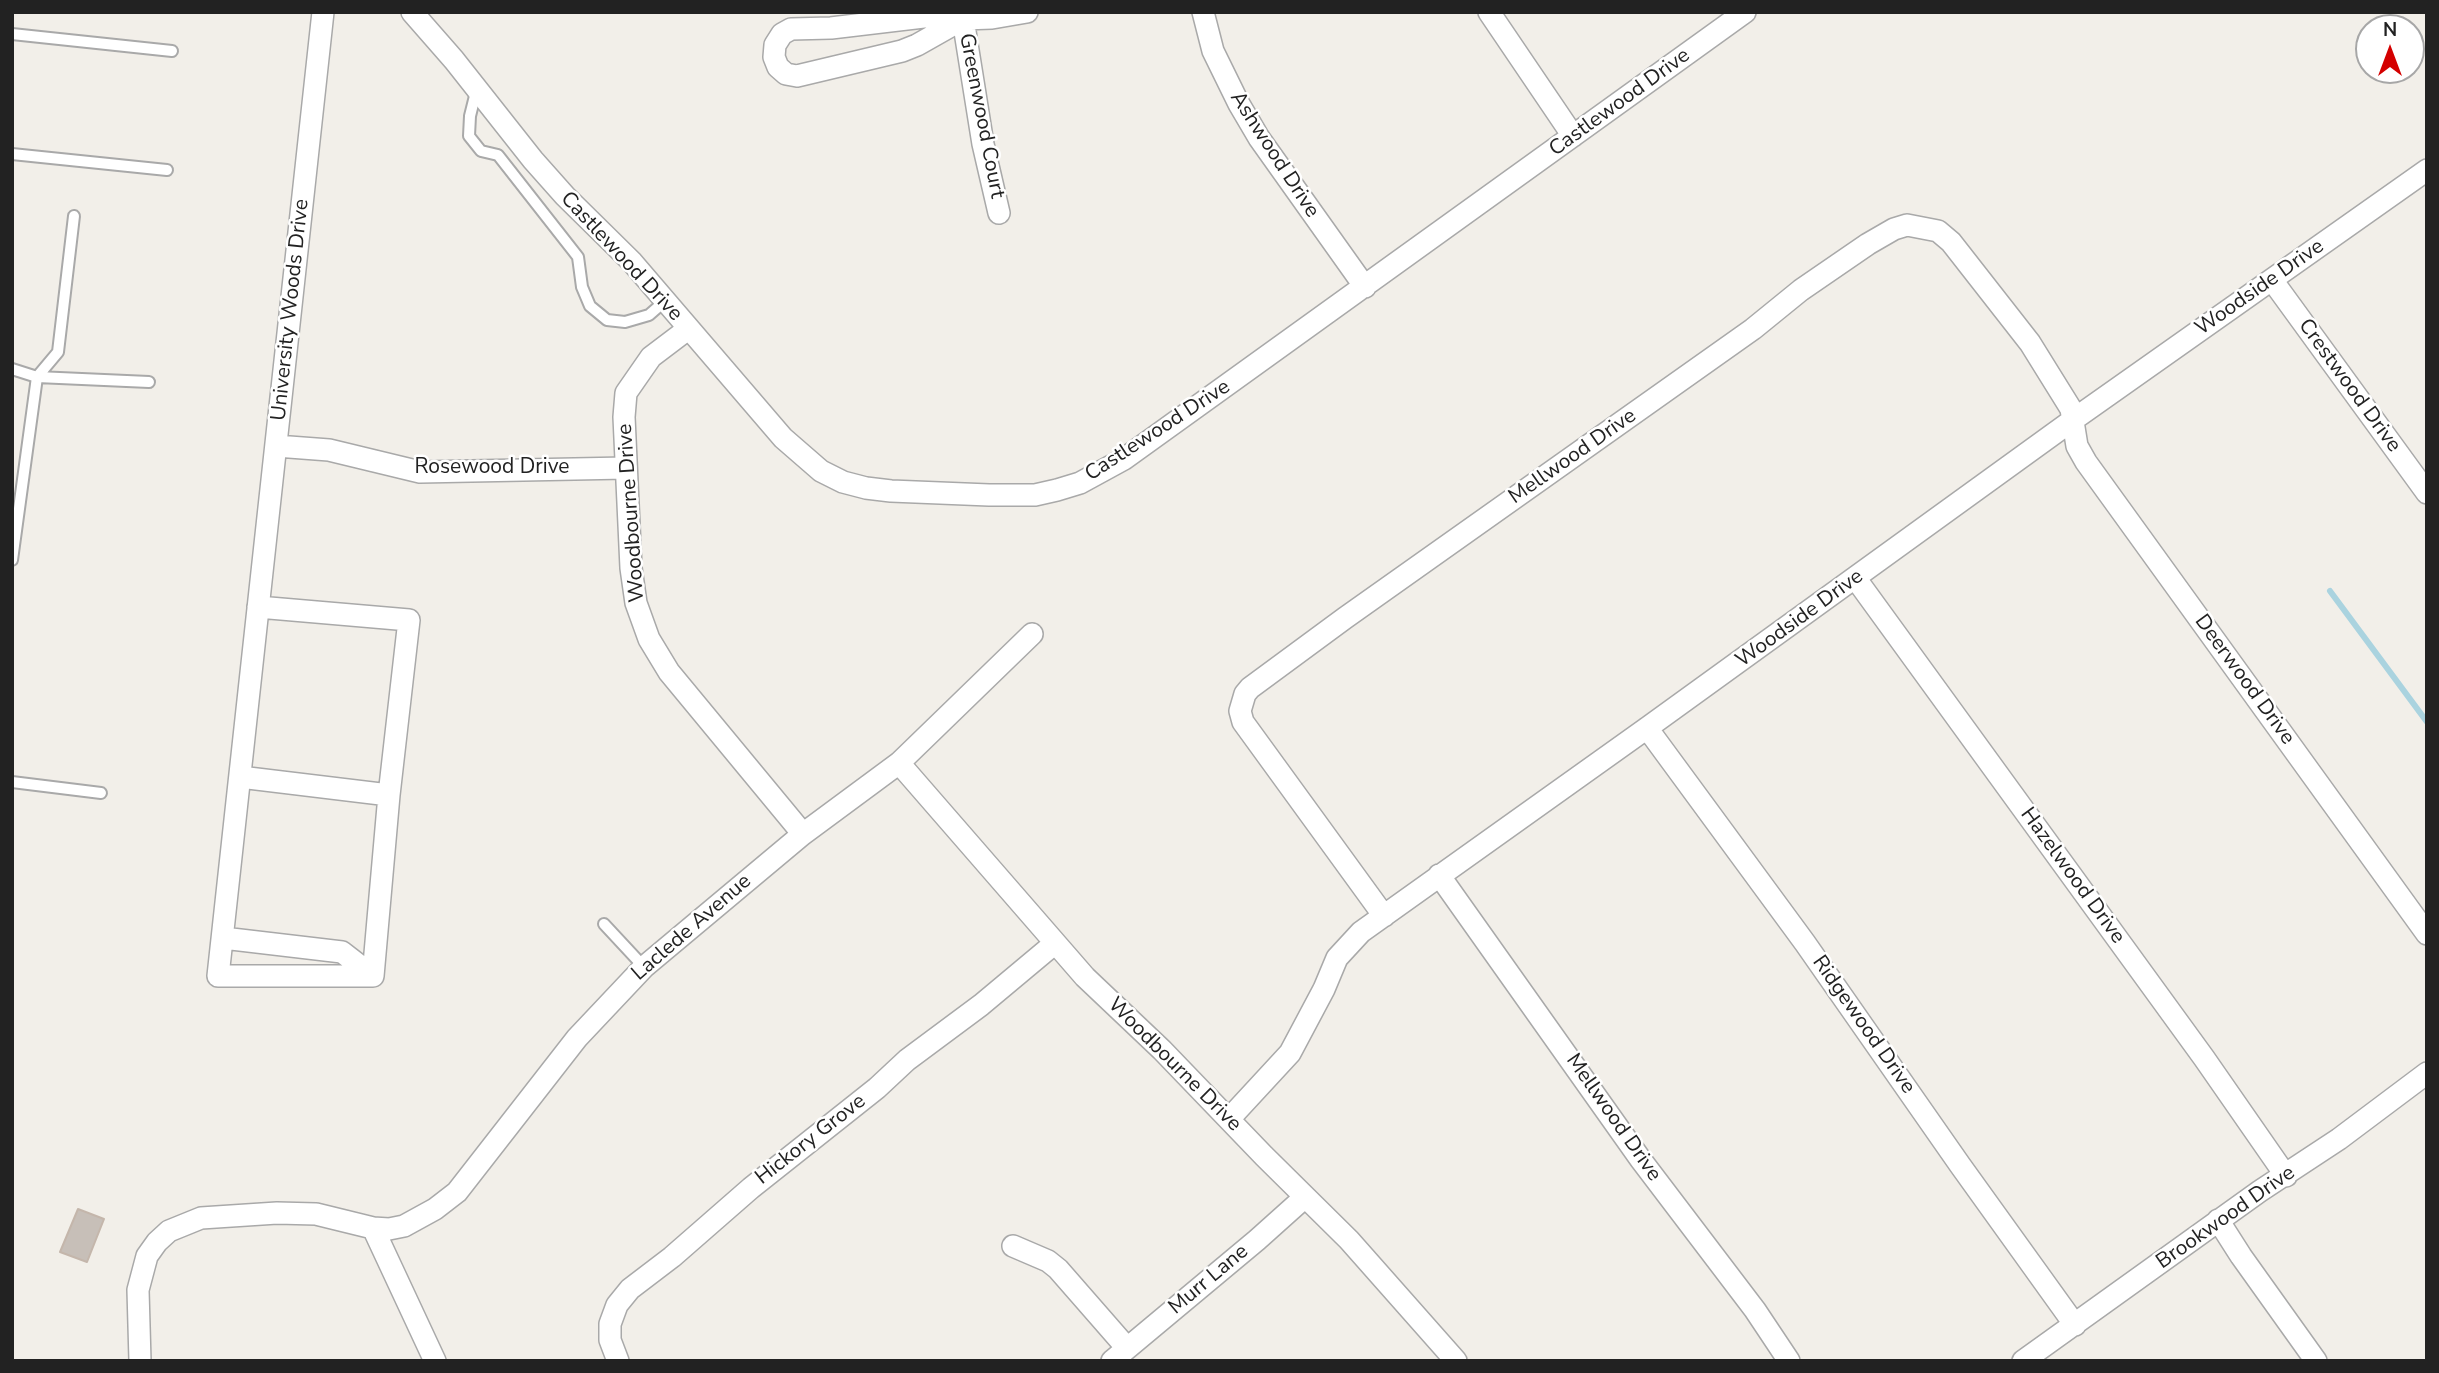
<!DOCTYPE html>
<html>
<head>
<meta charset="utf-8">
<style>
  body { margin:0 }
  #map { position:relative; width:2439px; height:1373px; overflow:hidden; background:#f2efe9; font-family:"Nunito Sans",sans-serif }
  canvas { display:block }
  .frame { position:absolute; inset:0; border:14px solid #222; pointer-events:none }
  .north { position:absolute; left:2355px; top:14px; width:70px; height:70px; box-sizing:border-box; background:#fff; border:2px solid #a7a7a7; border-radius:50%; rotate:0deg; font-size:19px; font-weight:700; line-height:28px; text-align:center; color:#222 }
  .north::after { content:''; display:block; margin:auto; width:24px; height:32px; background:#d40000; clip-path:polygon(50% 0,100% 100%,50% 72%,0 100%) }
</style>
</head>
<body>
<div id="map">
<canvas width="2439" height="1373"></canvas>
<div class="frame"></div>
<div class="north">N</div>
</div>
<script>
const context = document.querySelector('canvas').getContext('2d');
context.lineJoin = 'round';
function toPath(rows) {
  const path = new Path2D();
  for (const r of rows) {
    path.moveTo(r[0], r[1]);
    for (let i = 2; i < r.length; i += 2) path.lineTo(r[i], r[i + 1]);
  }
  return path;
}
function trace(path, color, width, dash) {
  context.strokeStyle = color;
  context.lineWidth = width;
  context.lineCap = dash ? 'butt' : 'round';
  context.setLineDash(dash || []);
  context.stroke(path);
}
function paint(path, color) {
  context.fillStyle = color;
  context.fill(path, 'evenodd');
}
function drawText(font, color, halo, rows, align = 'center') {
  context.font = font + ' "Nunito Sans",sans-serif';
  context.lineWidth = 5;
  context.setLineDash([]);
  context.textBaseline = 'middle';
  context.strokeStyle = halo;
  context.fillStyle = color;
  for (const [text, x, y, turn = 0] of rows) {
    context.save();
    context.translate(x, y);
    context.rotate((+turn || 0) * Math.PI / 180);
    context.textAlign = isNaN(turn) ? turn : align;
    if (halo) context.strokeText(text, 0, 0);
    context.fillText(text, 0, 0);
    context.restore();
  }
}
trace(toPath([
  [2330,591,2427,722]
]), '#aad3df', 6);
const building = toPath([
  [78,1209,104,1219,87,1262,60,1252,78,1209]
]);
paint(building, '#c7bfb8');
trace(building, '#c4b6ab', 2);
const lane = toPath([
  [12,34,172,51],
  [477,88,470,116,469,136,481,151,498,155,578,257,582,287,590,306,607,320,625,322,649,315,665,301],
  [12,154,167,170],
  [74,216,58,352,37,377,149,382],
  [12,369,37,377,12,560],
  [12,782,101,793],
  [604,924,644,967]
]);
const street = toPath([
  [412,12,454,60,533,160,565,196,632,262,783,438,821,471,843,482,866,488,891,491,989,495,1035,495,1057,490,1080,483,1124,459,1745,12],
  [1203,12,1213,51,1239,104,1259,138,1365,287],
  [1489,12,1573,136],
  [932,16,963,19,917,45,902,51,797,76,786,74,778,67,774,57,775,45,782,34,791,29,831,28,932,16],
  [999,213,983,144,963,19,992,18,1027,12],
  [2272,280,2427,493],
  [688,329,651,357,626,393,624,417,631,568,636,603,649,639,669,672,803,834],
  [276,446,329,450,420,472,626,468],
  [1856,579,2204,1058,2286,1176],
  [258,607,409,620,389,795,373,976],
  [1647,728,1805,943,1960,1165,2075,1325],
  [899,763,1085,977,1162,1050,1264,1156,1349,1240,1456,1361],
  [240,777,389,795],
  [1439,875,1641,1160,1755,1310,1789,1361],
  [1384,916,1243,722,1240,711,1245,694,1250,688,1345,618,1753,329,1801,290,1868,244,1894,229,1907,225,1938,231,1951,242,2030,343,2071,409,2077,446,2086,462,2427,934],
  [223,938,342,952,373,976,218,976,323,12],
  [1229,1119,1290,1053,1324,989,1337,958,1361,932,1647,728,2070,422,2427,170],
  [2218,1220,2241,1256,2316,1361],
  [373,1228,389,1229,404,1226,435,1209,457,1192,577,1038,644,967,803,834,899,763,1032,634],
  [1013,1246,1048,1261,1058,1269,1127,1348],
  [140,1361,138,1290,147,1256,157,1242,169,1231,201,1218,277,1213,316,1214,373,1228,435,1361],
  [618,1361,610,1340,610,1324,617,1305,630,1289,672,1257,751,1188,877,1088,907,1060,981,1005,1054,944],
  [1112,1361,1257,1240,1305,1197],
  [2023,1361,2260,1191,2339,1139,2427,1073]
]);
trace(lane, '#a9a9a9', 14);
trace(street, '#a9a9a9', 24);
trace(lane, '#fff', 10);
trace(street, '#fff', 21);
drawText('21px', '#222', '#fff', [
  ["Castlewood Drive",1620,103,-36],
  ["Greenwood Court",981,116,79],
  ["Ashwood Drive",1274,155,57],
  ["Castlewood Drive",621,257,47],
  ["Woodside Drive",2260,288,-35],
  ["University Woods Drive",291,310,-84],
  ["Crestwood Drive",2349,386,54],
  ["Castlewood Drive",1158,431,-33],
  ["Mellwood Drive",1573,457,-35],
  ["Rosewood Drive",492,468],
  ["Woodbourne Drive",632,513,-94],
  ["Woodside Drive",1800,619,-36],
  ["Deerwood Drive",2244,680,54],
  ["Hazelwood Drive",2072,876,54],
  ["Laclede Avenue",692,928,-41],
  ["Ridgewood Drive",1863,1025,55],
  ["Woodbourne Drive",1174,1065,45],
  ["Mellwood Drive",1613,1118,55],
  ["Hickory Grove",811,1140,-38],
  ["Brookwood Drive",2226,1218,-35],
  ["Murr Lane",1209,1280,-40]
]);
</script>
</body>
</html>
